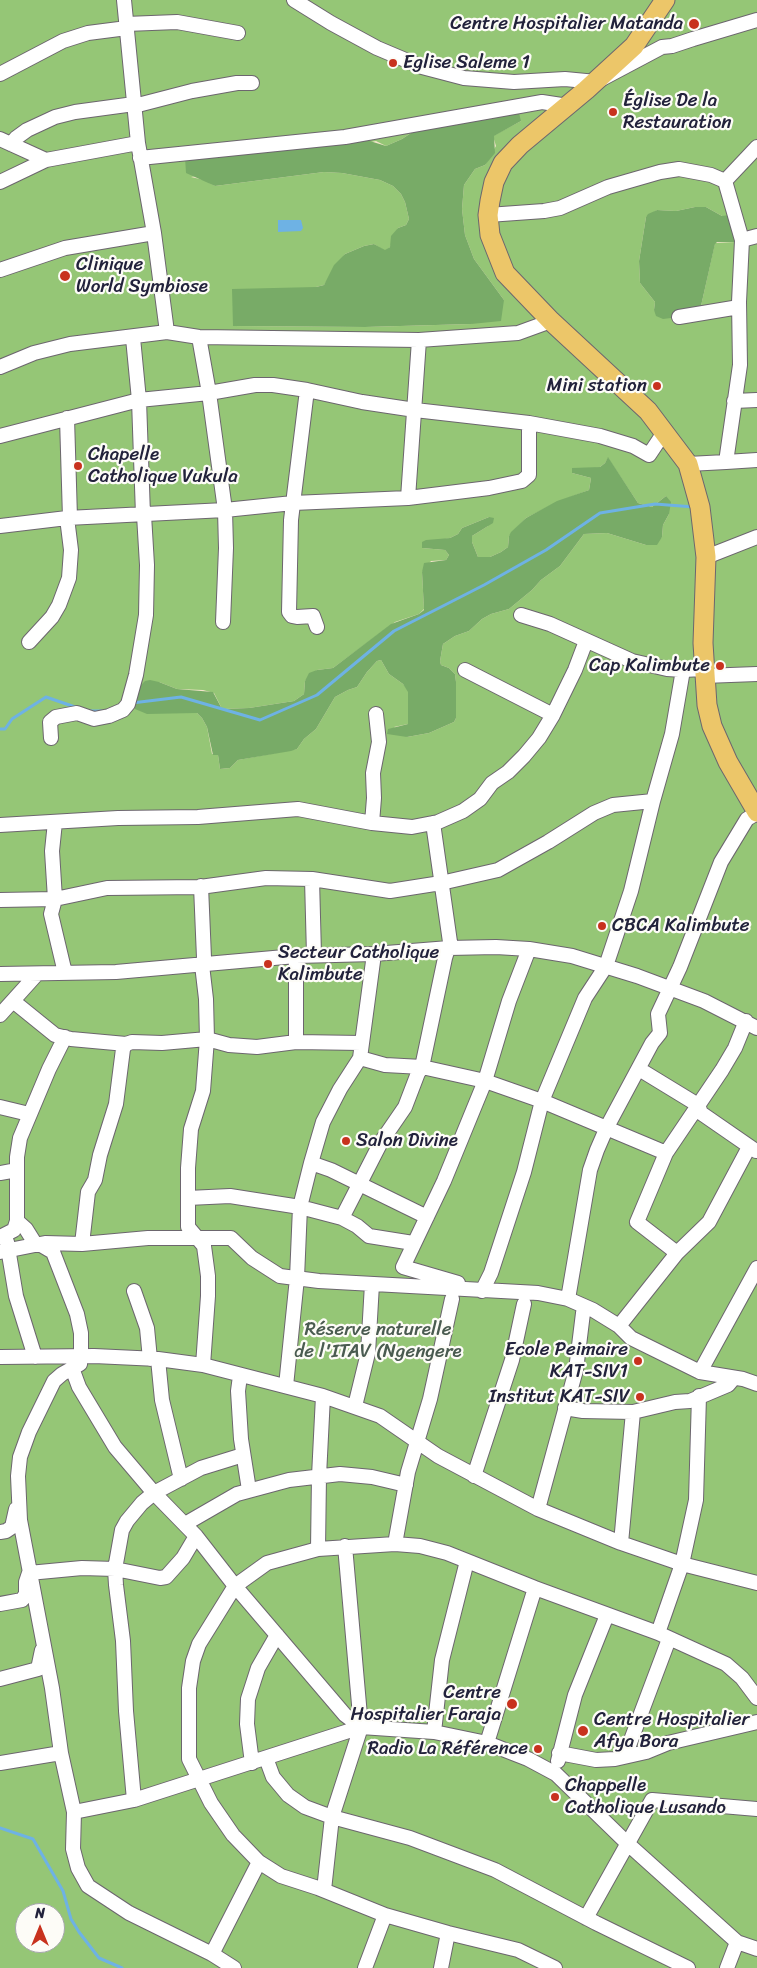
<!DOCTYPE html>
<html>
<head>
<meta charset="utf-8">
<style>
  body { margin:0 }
  #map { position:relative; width:757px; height:1968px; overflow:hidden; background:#f4e5cc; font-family:Sriracha,sans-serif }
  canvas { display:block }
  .north { position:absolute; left:15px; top:1903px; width:50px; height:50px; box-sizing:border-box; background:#fdfcf7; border:1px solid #a5a5ac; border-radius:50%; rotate:0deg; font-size:14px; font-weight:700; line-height:20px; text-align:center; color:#22223b }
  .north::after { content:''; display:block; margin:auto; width:18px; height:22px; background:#c8321e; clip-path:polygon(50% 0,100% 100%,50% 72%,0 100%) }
</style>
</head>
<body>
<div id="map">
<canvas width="757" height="1968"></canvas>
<div class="north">N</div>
</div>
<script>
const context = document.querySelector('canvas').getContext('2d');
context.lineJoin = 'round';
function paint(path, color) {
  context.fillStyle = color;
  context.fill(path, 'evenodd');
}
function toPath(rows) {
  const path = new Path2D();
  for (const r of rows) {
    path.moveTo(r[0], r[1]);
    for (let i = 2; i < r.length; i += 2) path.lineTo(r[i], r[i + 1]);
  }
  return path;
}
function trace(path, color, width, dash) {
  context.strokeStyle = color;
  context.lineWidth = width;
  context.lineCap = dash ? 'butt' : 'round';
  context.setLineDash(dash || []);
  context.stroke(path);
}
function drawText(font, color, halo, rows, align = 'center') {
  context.font = font + ' Sriracha,sans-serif';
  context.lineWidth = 4.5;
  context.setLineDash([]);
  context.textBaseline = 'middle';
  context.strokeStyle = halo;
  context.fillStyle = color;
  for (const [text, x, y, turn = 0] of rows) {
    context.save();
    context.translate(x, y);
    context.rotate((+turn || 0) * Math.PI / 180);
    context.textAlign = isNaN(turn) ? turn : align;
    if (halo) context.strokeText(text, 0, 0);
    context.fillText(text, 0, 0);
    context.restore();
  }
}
paint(toPath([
  [0,0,757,0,757,1968,0,1968],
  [521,121,493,136,496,146,485,165,475,169,464,185,462,209,465,235,474,259,504,300,471,324,365,327,233,326,316,287,324,285,345,254,364,246,374,244,385,251,390,247,398,228,406,225,409,219,405,202,401,194,393,186,380,180,342,173,324,172,215,186,204,180,191,177,376,141,386,146,402,139,414,131],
  [695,207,706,207,722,216,735,242,715,243,701,306,680,310,671,318,654,310,655,302,640,283,639,261,646,217,657,210,676,211],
  [608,458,638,503,652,507,666,496,669,514,663,525,662,537,646,545,607,533,584,534,560,566,541,580,532,590,509,609,491,614,482,619,469,631,455,636,443,644,440,661,441,665,449,668,455,674,456,682,456,718,454,722,429,733,407,737,394,727,408,724,409,691,403,684,389,674,381,660,377,661,367,672,357,687,348,690,335,697,316,729,304,739,297,749,238,760,230,768,220,769,218,755,212,754,207,727,202,718,197,713,177,712,159,682,177,689,203,690,214,693,222,709,249,708,294,701,304,694,305,681,317,670,333,668,395,622,419,614,424,609,422,572,431,561,446,560,449,555,445,550,422,548,440,540,450,538,458,534,462,528,467,526,489,517,488,526,472,536,472,542,478,557,490,557,501,552,508,547,509,536,526,518,557,502,589,490,591,478,572,473,600,467,605,463],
  [25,1913,55,1913,55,1943,25,1943]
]), '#95c676');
paint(toPath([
  [518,109,521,121,494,136,495,153,485,165,475,169,464,185,462,209,465,235,474,259,504,300,501,321,471,324,365,327,233,326,232,289,316,287,324,285,334,265,345,254,364,246,374,244,385,250,390,247,391,236,398,228,406,225,409,219,405,202,401,194,393,186,380,180,342,173,324,172,215,186,186,173,185,157,360,138,386,146,402,139,414,131],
  [695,207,706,207,722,216,729,215,736,242,717,242,715,244,701,306,680,310,671,318,663,319,656,316,654,310,655,302,640,283,639,261,646,217,648,214,657,210,676,211],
  [608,457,638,503,652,507,666,496,671,502,669,514,663,525,662,537,657,545,646,545,607,533,584,534,560,566,541,580,532,590,509,609,491,614,482,619,469,631,455,636,443,644,440,661,441,665,449,668,455,674,456,682,456,718,454,722,429,733,407,737,387,734,388,729,408,724,408,692,403,684,389,674,381,660,377,661,367,672,357,687,348,690,335,697,316,729,304,739,297,749,291,751,238,760,230,768,220,769,218,755,213,755,207,727,202,718,197,713,147,714,135,709,134,704,140,686,145,681,150,680,159,682,177,689,213,692,222,709,249,708,294,701,304,694,305,681,309,673,317,670,333,668,391,624,419,614,424,610,422,572,424,563,446,560,449,555,445,550,422,548,422,542,426,540,450,538,458,534,462,528,467,526,489,517,494,518,493,523,472,536,472,542,478,557,490,557,501,552,508,547,509,536,511,532,526,518,557,501,589,490,591,478,572,473,572,468,600,467,605,463]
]), '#78ab67');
paint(toPath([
  [278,220,301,220,303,228,301,231,278,232]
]), '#6eb2e4');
trace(toPath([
  [132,703,181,697,260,720,317,695,394,631,484,585,546,550,600,513,655,504,694,507],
  [88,711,102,711],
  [0,729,5,729,12,719,46,697,78,708],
  [0,1828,33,1839,63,1891,71,1919,79,1932,99,1958,122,1968]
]), '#6eb2e4', 3);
const minor = toPath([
  [124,0,138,143,154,233,167,332],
  [294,0,331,23,377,48,422,67,464,78,514,82,565,79,596,82,662,47,672,46,693,39,757,20],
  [126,24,177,22,238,33],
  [0,74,63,41,88,33,127,28],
  [134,106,192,91,237,83,252,83],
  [0,139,46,160],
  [11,144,16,138,27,130,55,117,75,112,134,104],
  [140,158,345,137,542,102,568,106],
  [725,181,757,147],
  [0,182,46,160,138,143],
  [488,215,544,211,560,208,608,187,660,172,679,169,711,175,725,181,742,240,739,302,740,365,726,462,688,464],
  [742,240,757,236],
  [0,270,65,248,154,233],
  [679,317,739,307],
  [199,337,209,393,225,510,226,548,223,622],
  [133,338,139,400,143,515],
  [0,367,34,353,70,344,167,332,199,337,419,340,518,333,551,321],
  [307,390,291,520,289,612,292,616,297,617,313,616,317,627],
  [734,401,757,400],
  [67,418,70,518],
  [0,436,139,400,209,393,255,385,273,385,307,390,362,402,415,410,529,423,600,436,633,446,649,455,665,431],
  [726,462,757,460],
  [408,498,419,340],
  [0,526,67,518,225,510,293,503,408,498,489,488,522,481,529,475,529,423],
  [706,557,757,537],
  [521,615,550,624,632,661,667,669,683,670],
  [29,642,52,617,59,605,69,578,71,550,67,518],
  [465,670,553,715],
  [704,676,757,674],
  [51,738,50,722,56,717,77,713,94,719,109,716,123,710,128,704,136,675,146,615,147,565,144,515],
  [55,822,52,851,55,899,51,914,65,973],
  [372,823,374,798,373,773,379,742,376,714],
  [0,825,118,818,198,817,298,809,372,823,412,827,438,822,463,811,480,799,492,783,508,772,524,756,539,738,553,715,575,670,586,641],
  [312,879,314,955],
  [201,886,204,958,202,965,206,999,207,1039,203,1091,191,1129,188,1168,188,1227,204,1246,208,1276,208,1296,203,1365],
  [0,900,55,899,107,888,200,887,266,878,312,879,390,891,441,883,498,870,548,842,594,813,613,805,653,801],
  [296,956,296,1042],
  [0,974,116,972,296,956,374,954,449,948,496,947,529,949,572,956,637,976,704,1001,757,1028],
  [13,1001,55,1035,71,1039,126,1044],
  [0,1015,37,974],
  [360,1058,385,1065,422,1067,485,1081,542,1101,666,1153],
  [639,1069,698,1105,701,1113,756,1151],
  [0,1107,29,1114],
  [311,1163,331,1170,427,1217],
  [0,1173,17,1170],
  [188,1198,230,1196,300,1207,342,1218,357,1226,369,1236,413,1243],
  [342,1218,381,1142,405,1107,418,1073,422,1067,445,958,450,942,433,823],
  [17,1221,26,1229,36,1245,41,1245,53,1252,77,1314,81,1333,81,1356],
  [0,1237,14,1230,17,1221,17,1157,20,1138,49,1069,65,1037],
  [7,1242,16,1296,35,1357],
  [82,1244,88,1192,95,1180,100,1155,116,1104,123,1049,126,1044,132,1042,162,1043,207,1039,229,1045,257,1047,296,1042,361,1043],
  [0,1252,45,1243,82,1244,148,1238,231,1238,252,1258,280,1276,319,1281,538,1293,568,1299,593,1310,619,1326,631,1338,700,1372,743,1379,757,1384],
  [677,1253,637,1222,666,1153,722,1070,735,1048,746,1021],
  [458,1283,403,1267,444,1181,485,1081,509,1001,529,949],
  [134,1291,147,1328,150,1359],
  [482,1291,491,1273,524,1172,542,1101,585,998,606,966,631,891,653,801,672,734,683,670,704,669],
  [568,1299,590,1170,597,1150,607,1127,652,1043,660,1033,658,1014,680,967,721,862,747,819,757,813],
  [619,1326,677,1253,709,1222,749,1147],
  [0,1357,94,1356,158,1359,203,1365,323,1396,380,1416,438,1456,538,1509,621,1543,682,1564,757,1583],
  [158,1359,162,1400,181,1479],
  [80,1364,62,1374,54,1381,29,1432,20,1457,18,1476,20,1520,52,1688,61,1753,74,1812,73,1849,78,1868,88,1886,129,1913,212,1954,234,1968],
  [72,1368,79,1387,115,1447,154,1493,196,1536,235,1586,345,1715,361,1727,434,1732,487,1743,528,1759,556,1774,628,1844,737,1942,757,1949],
  [700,1372,757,1268],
  [240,1376,238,1391,241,1439,249,1490],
  [286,1386,297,1278,300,1207,311,1163,323,1122,340,1089,360,1058,374,954],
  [355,1406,368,1353,372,1284],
  [565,1408,583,1411,633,1412,675,1402,690,1401,728,1385,734,1378],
  [474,1476,512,1360,524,1304],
  [538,1509,576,1370,583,1313],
  [185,1524,237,1494,289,1480,340,1474,372,1477,406,1485],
  [0,1532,6,1531,12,1527,16,1509],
  [621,1543,633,1412],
  [395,1544,408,1472,430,1399,452,1299],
  [318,1549,319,1476,323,1396],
  [0,1604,22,1600,26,1594,26,1582,29,1573,82,1568,115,1569,160,1578,166,1577,183,1558,196,1536],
  [658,1633,682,1564,696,1500,699,1396],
  [0,1679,38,1669,42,1650],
  [434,1732,442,1660,467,1561],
  [487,1743,535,1588],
  [559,1753,596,1760,615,1759,646,1752,668,1743,757,1722],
  [625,1756,669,1639],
  [266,1758,273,1777,288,1795,305,1807,332,1817,410,1838,495,1870,596,1923,688,1968],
  [558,1761,575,1695,607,1615],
  [0,1763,61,1753],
  [252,1763,247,1724,248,1699,258,1668,277,1635],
  [134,1800,126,1711,123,1641,116,1585,115,1569,122,1530,127,1521,142,1503,154,1493,201,1468,243,1455],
  [74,1812,134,1800,361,1727],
  [324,1890,332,1817,361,1727,345,1546],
  [586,1918,652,1800,757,1809],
  [212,1954,259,1862],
  [365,1968,385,1915],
  [441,1968,448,1933],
  [555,1968,518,1950,448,1933,385,1915,318,1888,281,1876,259,1862,233,1835,211,1803,189,1759,189,1688,193,1661,199,1644,235,1586,267,1563,318,1549,395,1544,420,1546,447,1553,535,1588,658,1633,726,1664,742,1678,757,1698],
  [727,1968,737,1942]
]);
const highway = toPath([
  [665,0,634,46,586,90,520,145,503,163,494,182,490,201,488,215,490,235,505,273,551,321,648,411,688,464,700,507,706,557,703,643,707,705,712,726,728,762,757,812]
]);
trace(minor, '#6c666e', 16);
trace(highway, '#6c666e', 21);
trace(minor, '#fff', 14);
trace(highway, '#ecc669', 19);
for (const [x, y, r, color] of [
  [694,24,6,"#c8321e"],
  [393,63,5,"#c8321e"],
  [613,112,5,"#c8321e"],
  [65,276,6,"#c8321e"],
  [657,386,5,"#c8321e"],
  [78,466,5,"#c8321e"],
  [720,666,5,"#c8321e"],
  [602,926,5,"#c8321e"],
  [268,964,5,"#c8321e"],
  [346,1141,5,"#c8321e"],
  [638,1361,5,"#c8321e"],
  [640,1397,5,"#c8321e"],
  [512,1704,6,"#c8321e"],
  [583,1731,6,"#c8321e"],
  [538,1749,5,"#c8321e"],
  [555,1797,5,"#c8321e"]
]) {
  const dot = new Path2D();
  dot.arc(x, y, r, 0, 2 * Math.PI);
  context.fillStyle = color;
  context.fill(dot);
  trace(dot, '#fdfcf7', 2);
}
drawText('19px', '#22223b', '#fdfcf7', [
  ["Centre Hospitalier Matanda",683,24,"right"],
  ["Eglise Saleme 1",403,63],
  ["Église De la",623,101],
  ["Restauration",623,123],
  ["Clinique",76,265],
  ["World Symbiose",76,287],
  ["Mini station",647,386,"right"],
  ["Chapelle",88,455],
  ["Catholique Vukula",88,477],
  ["Cap Kalimbute",710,666,"right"],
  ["CBCA Kalimbute",612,926],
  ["Secteur Catholique",278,953],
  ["Kalimbute",278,975],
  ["Salon Divine",356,1141],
  ["Ecole Peimaire",628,1350,"right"],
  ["KAT-SIV1",628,1372,"right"],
  ["Institut KAT-SIV",630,1397,"right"],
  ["Centre",501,1693,"right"],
  ["Hospitalier Faraja",501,1715,"right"],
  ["Centre Hospitalier",594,1720],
  ["Afya Bora",594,1742],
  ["Radio La Référence",528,1749,"right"],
  ["Chappelle",565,1786],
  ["Catholique Lusando",565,1808]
], 'left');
drawText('19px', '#4a5b50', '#fdfcf7', [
  ["Réserve naturelle",378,1330],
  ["de l'ITAV (Ngengere",378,1352]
]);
</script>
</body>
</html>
